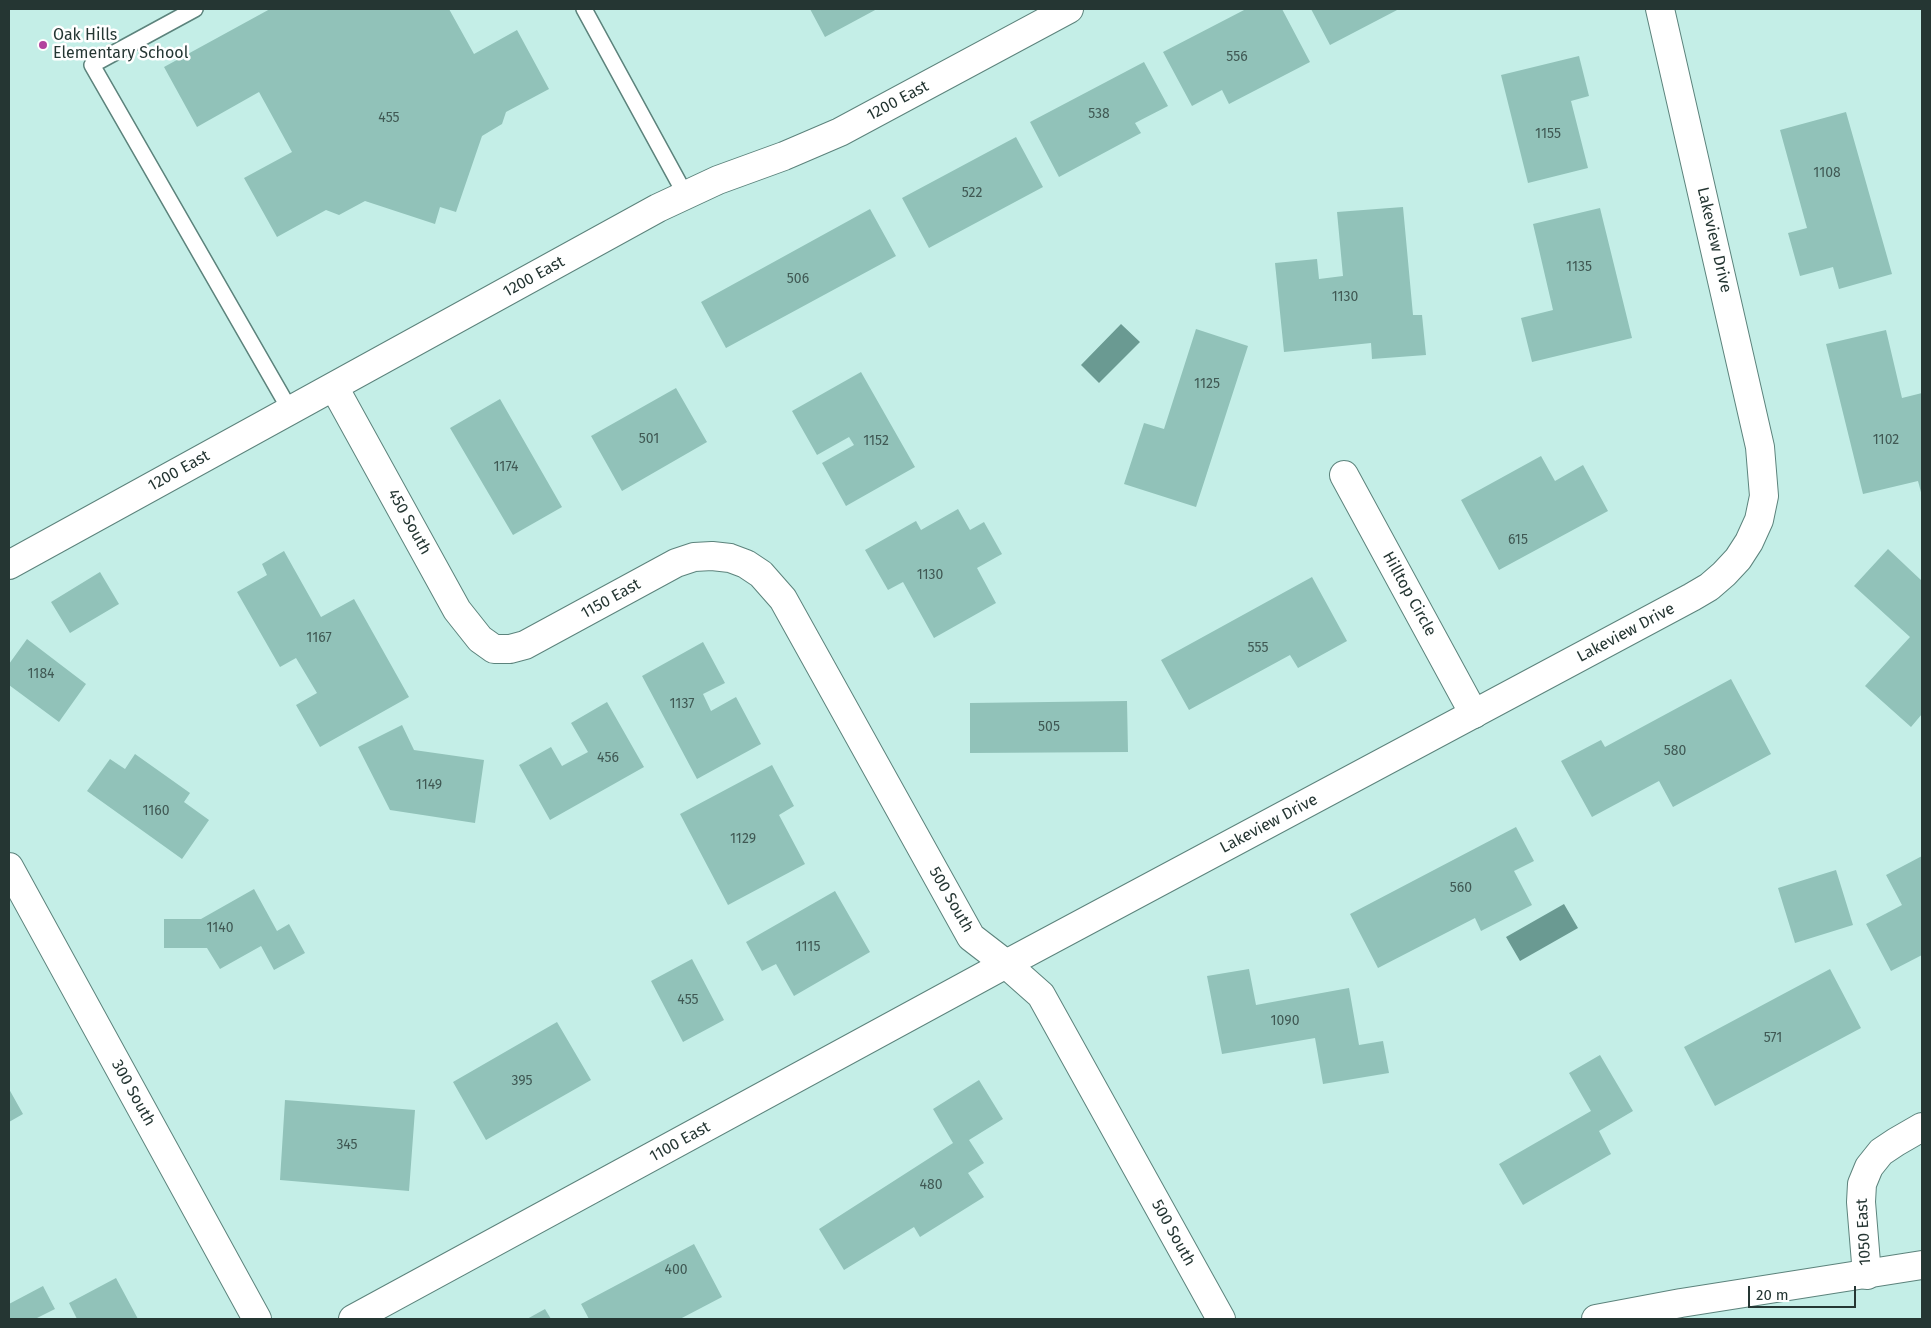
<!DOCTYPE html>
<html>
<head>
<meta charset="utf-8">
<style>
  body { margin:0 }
  #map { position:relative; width:1931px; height:1328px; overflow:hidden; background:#c4eee7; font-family:"Fira Sans",sans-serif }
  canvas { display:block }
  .frame { position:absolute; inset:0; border:10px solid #253633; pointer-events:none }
  .scale { position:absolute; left:1748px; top:1286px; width:108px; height:22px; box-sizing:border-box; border:2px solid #253633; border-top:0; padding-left:6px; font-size:15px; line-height:18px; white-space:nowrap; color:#253633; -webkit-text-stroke:4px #fff; paint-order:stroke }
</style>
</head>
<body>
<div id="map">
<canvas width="1931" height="1328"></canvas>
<div class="frame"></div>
<div class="scale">20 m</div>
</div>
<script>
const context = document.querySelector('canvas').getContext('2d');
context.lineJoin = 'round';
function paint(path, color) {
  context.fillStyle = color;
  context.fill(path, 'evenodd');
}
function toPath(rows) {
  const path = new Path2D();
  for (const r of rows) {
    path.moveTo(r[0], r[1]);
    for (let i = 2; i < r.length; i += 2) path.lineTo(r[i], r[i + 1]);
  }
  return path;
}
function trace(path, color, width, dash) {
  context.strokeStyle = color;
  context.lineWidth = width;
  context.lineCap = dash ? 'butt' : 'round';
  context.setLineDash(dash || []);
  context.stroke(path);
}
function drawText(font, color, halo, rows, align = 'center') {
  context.font = font + ' "Fira Sans",sans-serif';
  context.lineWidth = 5;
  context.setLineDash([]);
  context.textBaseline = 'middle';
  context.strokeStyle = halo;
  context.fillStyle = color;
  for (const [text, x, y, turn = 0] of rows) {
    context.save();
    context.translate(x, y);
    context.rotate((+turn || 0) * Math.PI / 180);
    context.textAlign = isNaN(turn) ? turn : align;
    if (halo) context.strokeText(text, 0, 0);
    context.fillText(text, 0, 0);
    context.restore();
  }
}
paint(toPath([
  [1121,324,1140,342,1099,383,1081,365],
  [1564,904,1578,928,1520,961,1506,937]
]), '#6a9a92');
paint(toPath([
  [270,9,449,9,474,54,517,30,549,89,506,112,502,124,482,136,456,212,440,207,435,224,365,201,339,215,326,210,277,237,244,178,292,152,259,92,197,127,164,67],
  [810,9,877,9,825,37],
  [1246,9,1282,9,1310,62,1229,104,1222,90,1192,106,1163,52],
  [1311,9,1399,9,1330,45],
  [1579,56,1589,96,1571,101,1588,168,1528,183,1501,75],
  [1144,62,1168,106,1135,123,1141,133,1059,177,1030,122],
  [1846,112,1892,274,1839,289,1833,267,1800,276,1788,233,1807,228,1780,130],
  [1016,137,1043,187,929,248,902,198],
  [1403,207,1413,315,1422,315,1426,355,1372,359,1371,343,1284,352,1275,263,1317,259,1319,279,1343,276,1337,212],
  [1600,208,1632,338,1532,362,1521,318,1553,310,1533,224],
  [870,209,896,256,726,348,701,302],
  [1196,329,1248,346,1196,507,1124,484,1144,423,1164,429],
  [1886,330,1902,398,1922,393,1922,496,1918,481,1863,494,1826,344],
  [861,372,915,467,846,506,822,463,854,445,849,437,817,455,792,411],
  [676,388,707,442,622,491,591,436],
  [500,399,562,507,513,535,450,428],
  [1541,456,1555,481,1583,465,1608,511,1499,570,1461,500],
  [958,509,970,530,984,522,1002,554,977,568,996,603,934,638,903,582,888,590,865,550,916,521,921,530],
  [1888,549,1922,581,1922,714,1911,727,1865,686,1910,637,1854,586],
  [284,551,321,617,354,599,409,697,320,747,296,705,317,693,296,658,280,667,237,592,267,575,262,564],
  [100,572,119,604,70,633,51,602],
  [1312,577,1347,641,1298,668,1290,655,1189,710,1161,660],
  [27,639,86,684,59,722,9,685,9,664],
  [703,642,725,683,703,694,711,711,736,697,761,744,697,779,642,676],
  [1731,679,1771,754,1673,807,1659,781,1592,817,1561,761,1601,740,1605,747],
  [1127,701,1128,752,970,753,970,703],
  [607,702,644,767,550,820,519,765,551,747,562,766,588,752,571,723],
  [402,725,414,750,484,760,475,823,390,810,358,747],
  [135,754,190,793,184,802,209,820,182,859,87,791,110,759,125,769],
  [772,765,794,806,779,815,805,864,728,905,680,814],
  [1516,827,1534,861,1514,871,1532,905,1481,931,1475,918,1378,968,1350,914],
  [1922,856,1922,955,1891,971,1866,924,1902,905,1886,875],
  [1836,870,1853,925,1795,943,1778,888],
  [254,889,277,931,289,924,305,953,274,970,261,946,220,969,207,948,164,948,164,919,201,919],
  [835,891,870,952,794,996,776,964,762,971,746,942],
  [692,959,724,1020,683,1042,651,981],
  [1249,969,1256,1005,1349,988,1359,1045,1383,1041,1389,1073,1323,1084,1315,1038,1222,1054,1207,976],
  [1830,969,1861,1028,1715,1106,1684,1047],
  [557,1022,591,1080,486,1140,453,1082],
  [1600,1055,1633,1111,1599,1131,1611,1154,1523,1205,1499,1164,1591,1111,1569,1073],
  [979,1080,1003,1119,969,1140,984,1163,968,1173,984,1197,920,1237,914,1227,844,1270,819,1229,953,1143,933,1109],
  [9,1089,23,1114,9,1122],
  [285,1100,415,1110,409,1191,280,1180],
  [694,1244,722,1297,680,1319,589,1319,581,1304],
  [116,1278,138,1319,77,1319,69,1303],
  [43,1286,55,1309,35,1319,9,1319,9,1304],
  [545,1309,551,1319,527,1319]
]), '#91c2b9');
const lane = toPath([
  [195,9,92,65,290,410],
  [584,9,685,194]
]);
const street = toPath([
  [334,387,457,610,480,639,494,649,510,649,525,645,676,563,694,557,712,556,730,558,746,564,761,574,783,599,971,937,1006,964,353,1319],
  [1344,475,1474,714],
  [9,565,658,208,718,180,784,156,840,132,1069,9],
  [9,867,257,1319],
  [1867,1275,1861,1202,1862,1184,1869,1167,1881,1152,1896,1142,1922,1127]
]);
const secondary = toPath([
  [1221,1319,1041,995,1006,964,1692,597,1709,587,1724,574,1738,559,1749,542,1759,520,1764,496,1760,447,1660,9],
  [1596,1319,1681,1303,1922,1265]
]);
trace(lane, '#5c837c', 18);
trace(street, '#5c837c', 30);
trace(secondary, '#5c837c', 30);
trace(lane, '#fff', 15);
trace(street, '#fff', 28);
trace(secondary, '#fff', 28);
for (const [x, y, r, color] of [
  [43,45,5,"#b2429e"]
]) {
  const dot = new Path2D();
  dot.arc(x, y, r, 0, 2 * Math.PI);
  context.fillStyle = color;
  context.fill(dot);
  trace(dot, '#fff', 2);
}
drawText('14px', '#405954', null, [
  ["556",1237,57],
  ["538",1099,114],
  ["455",389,118],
  ["1155",1548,134],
  ["1108",1827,173],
  ["522",972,193],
  ["1135",1579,267],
  ["506",798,279],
  ["1130",1345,297],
  ["1125",1207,384],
  ["501",649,439],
  ["1102",1886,440],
  ["1152",876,441],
  ["1174",506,467],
  ["615",1518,540],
  ["1130",930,575],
  ["1167",319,638],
  ["555",1258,648],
  ["1184",41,674],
  ["1137",682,704],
  ["505",1049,727],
  ["580",1675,751],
  ["456",608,758],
  ["1149",429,785],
  ["1160",156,811],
  ["1129",743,839],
  ["560",1461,888],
  ["1140",220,928],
  ["1115",808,947],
  ["455",688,1000],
  ["1090",1285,1021],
  ["571",1773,1038],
  ["395",522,1081],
  ["345",347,1145],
  ["480",931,1185],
  ["400",676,1270]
]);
drawText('16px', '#253633', '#fff', [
  ["Oak Hills",53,36],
  ["Elementary School",53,54]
], 'left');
drawText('16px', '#253633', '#fff', [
  ["1200 East",898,101,-28],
  ["Lakeview Drive",1714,240,77],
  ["1200 East",534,277,-29],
  ["1200 East",179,471,-29],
  ["450 South",409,522,61],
  ["Hilltop Circle",1409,594,61],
  ["1150 East",611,599,-29],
  ["Lakeview Drive",1626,633,-28],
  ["Lakeview Drive",1269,824,-28],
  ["500 South",951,900,60],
  ["300 South",133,1093,61],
  ["1100 East",680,1142,-29],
  ["1050 East",1864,1232,-93],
  ["500 South",1173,1233,61]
]);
</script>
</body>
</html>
